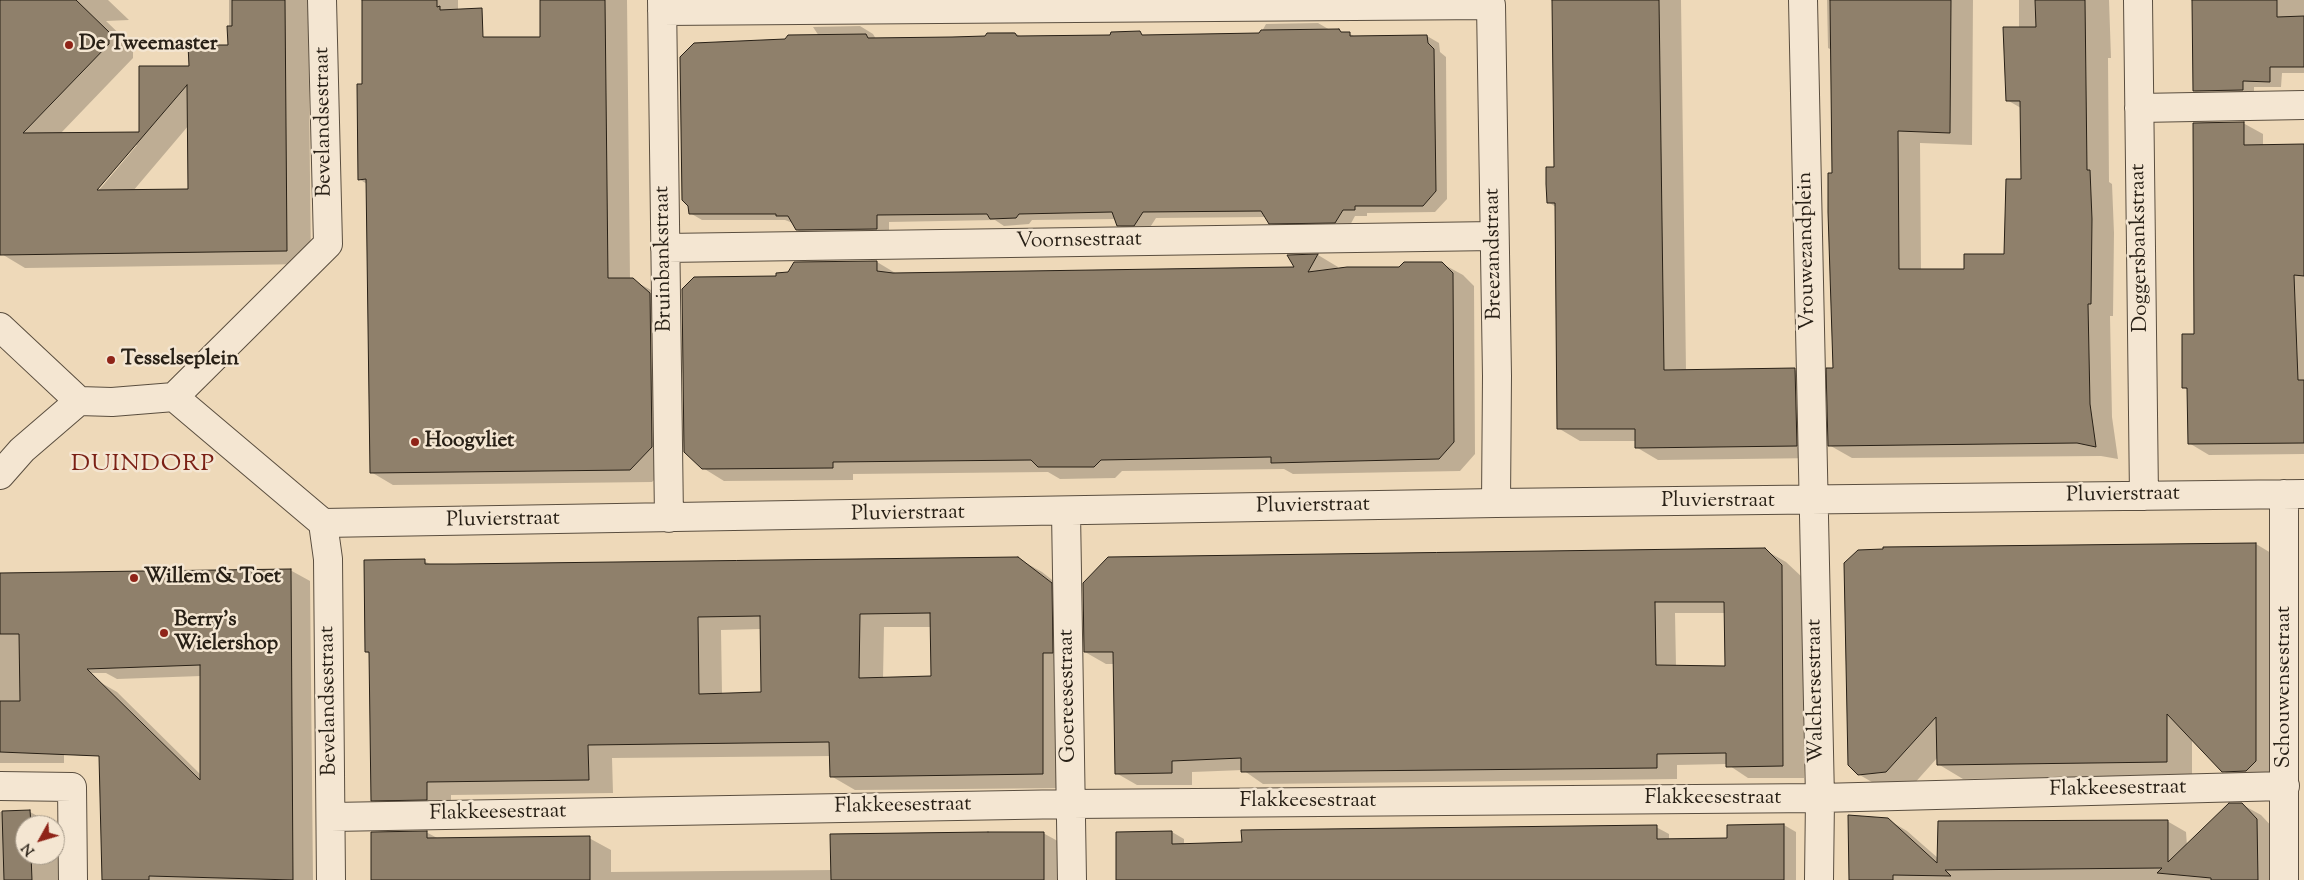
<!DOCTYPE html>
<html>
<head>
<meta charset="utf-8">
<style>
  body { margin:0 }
  #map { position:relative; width:2304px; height:880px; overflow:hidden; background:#eed9b9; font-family:"Sorts Mill Goudy",serif }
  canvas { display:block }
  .north { position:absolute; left:15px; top:815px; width:50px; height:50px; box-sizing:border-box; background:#f4e6d2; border:1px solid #a29787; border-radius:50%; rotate:231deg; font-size:14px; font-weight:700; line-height:20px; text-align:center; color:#282016 }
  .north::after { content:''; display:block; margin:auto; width:18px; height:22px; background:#8f2418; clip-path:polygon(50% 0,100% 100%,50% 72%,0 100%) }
</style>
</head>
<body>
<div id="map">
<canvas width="2304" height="880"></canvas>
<div class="north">N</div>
</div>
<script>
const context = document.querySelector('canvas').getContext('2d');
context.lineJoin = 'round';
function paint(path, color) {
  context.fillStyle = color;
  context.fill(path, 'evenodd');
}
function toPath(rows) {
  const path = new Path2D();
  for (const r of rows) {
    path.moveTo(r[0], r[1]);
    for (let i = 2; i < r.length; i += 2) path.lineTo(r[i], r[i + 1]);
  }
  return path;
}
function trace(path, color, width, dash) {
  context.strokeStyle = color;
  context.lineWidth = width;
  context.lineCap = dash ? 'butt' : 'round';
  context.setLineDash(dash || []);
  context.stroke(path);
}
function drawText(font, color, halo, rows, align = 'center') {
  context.font = font + ' "Sorts Mill Goudy",serif';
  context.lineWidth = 5;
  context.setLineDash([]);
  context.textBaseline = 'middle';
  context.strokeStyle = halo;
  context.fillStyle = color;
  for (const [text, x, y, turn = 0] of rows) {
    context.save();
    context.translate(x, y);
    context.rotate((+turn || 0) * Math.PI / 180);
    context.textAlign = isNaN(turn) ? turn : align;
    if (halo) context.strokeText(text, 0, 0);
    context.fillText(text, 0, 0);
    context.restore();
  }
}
paint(toPath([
  [0,0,108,0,129,20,106,21,133,47,133,58,60,134,140,133,190,67,229,46,229,0,308,0,311,264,25,268,0,253],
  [189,125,189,190,133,191],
  [134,145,137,145,94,196,92,194],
  [363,0,458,0,458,18,469,110,542,38,541,0,627,0,630,279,655,292,674,460,652,482,393,485,371,472,367,184,359,179,364,85],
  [1554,0,1681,0,1686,371,1795,370,1817,383,1819,458,1658,460,1636,447,1636,441,1580,441,1558,428,1556,207,1548,202,1555,168],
  [1827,0,1973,0,1972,145,1920,143,1921,270,1965,270,2005,255,2022,180,2021,108,2007,100,2019,29,2019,0,2109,0,2111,58,2108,58,2109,182,2112,184,2114,233,2113,316,2110,316,2112,417,2118,459,2101,456,1852,458,1829,445,1835,369,1832,50,1828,48],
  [2193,0,2304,0,2304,73,2282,73,2281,87,2254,87,2254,96,2206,97,2194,91],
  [1318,23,1330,30,1329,33,1350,34,1356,37,1427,36,1439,43,1440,52,1446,57,1447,199,1435,212,1367,213,1367,216,1355,216,1348,229,1282,230,1270,223,1266,217,1156,218,1147,232,1131,232,1118,225,1116,219,1032,220,1029,224,1004,226,995,220,889,222,889,236,809,237,797,230,793,223,785,220,702,220,690,213,821,39,813,27,860,26,873,34,876,39,986,38,989,33,1013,32,1022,37,1111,36,1140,34,1144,36,1260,35,1266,24],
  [2243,123,2263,134,2263,146,2304,146,2304,454,2209,455,2189,443,2188,390,2183,387],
  [1318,255,1338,267,1337,269,1400,268,1441,263,1463,275,1474,286,1475,454,1460,471,1293,474,1284,469,1122,471,1115,478,1060,479,1048,472,853,474,853,480,724,481,703,468,778,277,877,262,897,274,1296,268,1289,256],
  [2256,544,2281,559,2281,775,2248,786,2223,771,2192,738,2192,776,1963,779,1938,764,1938,757,1912,786,1884,789,1858,774,1845,564],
  [1765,550,1786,562,1803,578,1804,778,1748,778,1727,764,1677,765,1677,779,1263,784,1243,770,1192,772,1192,785,1137,785,1116,773,1115,664,1106,664,1085,652],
  [1675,613,1725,613,1726,667,1676,666],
  [1017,558,1042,572,1075,598,1067,788,855,790,831,776,831,756,612,758,613,793,451,795,451,813,396,814,372,800,370,654,366,652,424,561,432,565],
  [884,627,932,627,933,678,883,679],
  [761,629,762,694,722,694,721,630],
  [290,570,310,581,313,880,103,880,98,681,117,692,201,775,201,676,117,679,106,673,64,673,64,763,0,763,0,574],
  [2241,804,2261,815,2276,831,2276,880,1850,880,1887,819,1907,831,1939,859,2167,821,2186,832,2187,846],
  [0,812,30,812,43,819,43,825,25,825,25,855,55,855,55,847,58,848,58,880,0,880],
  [1784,825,1796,832,1796,880,1118,880,1117,833,1172,832,1184,839,1184,845,1656,827,1669,834,1669,840,1728,839],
  [426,832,439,839,589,838,611,850,611,872,832,870,1043,833,1065,845,1065,880,373,880]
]), '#0003');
const building = toPath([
  [0,0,76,0,109,32,109,44,23,133,139,132,139,66,189,66,188,45,228,45,227,26,232,26,232,0,285,0,287,251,0,255,0,0],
  [187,85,188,189,97,190,187,85],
  [362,0,437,0,437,7,440,6,440,10,482,8,483,37,540,37,540,0,605,0,608,278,633,278,650,293,652,447,630,470,370,473,366,179,358,180,357,84,362,84,362,0],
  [1552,0,1659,0,1664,370,1795,368,1797,446,1635,448,1635,429,1557,429,1555,203,1547,203,1546,184,1546,167,1554,167,1552,0],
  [1830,0,1951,0,1950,133,1898,131,1899,269,1964,269,1964,254,2004,254,2006,179,2021,179,2020,101,2006,101,2003,27,2036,27,2035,0,2085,0,2087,170,2090,170,2092,219,2091,304,2088,304,2090,404,2096,447,2077,443,1828,446,1826,368,1833,368,1828,212,1828,173,1832,173,1830,0],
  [2192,0,2277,0,2277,17,2304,16,2304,67,2270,67,2270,82,2243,81,2243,90,2193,91,2192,0],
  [1339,29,1341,32,1350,32,1350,36,1427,35,1428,43,1434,49,1436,191,1423,206,1355,206,1355,210,1343,210,1335,223,1269,224,1261,211,1143,212,1134,226,1117,226,1112,212,1019,214,1016,218,990,219,987,214,877,215,877,229,796,230,788,216,776,216,776,214,689,214,688,206,682,200,680,57,694,43,785,39,788,35,866,34,868,38,952,37,985,36,987,33,1015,33,1017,36,1110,35,1111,32,1140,31,1142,35,1259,33,1261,30,1339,29],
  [2244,122,2244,145,2304,144,2304,276,2294,275,2298,380,2304,380,2304,443,2188,444,2187,388,2182,388,2182,334,2194,334,2193,123,2244,122],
  [1318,254,1308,272,1347,267,1399,267,1404,262,1442,262,1453,273,1454,442,1439,459,1271,463,1271,457,1101,460,1094,467,1038,467,1031,460,833,462,833,468,702,469,684,452,682,289,694,277,776,276,776,273,788,272,794,262,877,261,877,271,893,273,1294,267,1287,255,1318,254],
  [2256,543,2256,761,2246,771,2222,772,2167,714,2167,762,1937,765,1936,717,1886,772,1858,775,1848,765,1844,563,1858,550,1883,549,1883,547,2256,543],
  [1765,548,1782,565,1783,766,1726,767,1726,753,1657,754,1657,768,1241,772,1241,758,1172,761,1172,773,1115,774,1113,652,1084,652,1083,583,1108,557,1765,548],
  [1655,602,1724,602,1725,666,1656,665,1655,602],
  [1018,557,1052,583,1053,653,1043,653,1043,774,830,777,829,742,588,745,589,780,427,782,427,800,371,801,369,652,365,652,364,560,425,559,425,564,455,564,1018,557],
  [930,613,931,676,859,678,860,614,930,613],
  [760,616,761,692,699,694,698,617,760,616],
  [291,569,293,880,149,876,149,880,102,880,99,756,0,752,0,701,20,701,19,634,0,634,0,573,291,569],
  [200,665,200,780,87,669,200,665],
  [2229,803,2242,803,2257,819,2258,880,2211,880,2211,878,2157,873,2162,868,1945,870,1951,876,1893,875,1893,880,1849,880,1848,815,1888,818,1937,863,1938,821,2168,820,2168,862,2229,803],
  [30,810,31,825,25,825,25,855,31,855,32,880,4,880,2,811,30,810],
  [1784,824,1784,880,1116,880,1116,832,1172,831,1172,844,1242,842,1241,830,1657,825,1657,839,1727,838,1727,825,1784,824],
  [427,831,427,838,590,836,590,880,371,880,371,832,427,831],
  [988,832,1044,832,1044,880,831,880,830,834,988,832]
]);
paint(building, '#8f806b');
trace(building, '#282016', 1);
const street = toPath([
  [662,0,669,518],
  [1803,0,1820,798,1819,880],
  [2138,0,2144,496],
  [662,11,1491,5,1497,376,1496,503],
  [2139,108,2304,105],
  [665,248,1494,236],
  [0,327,79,401],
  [174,397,328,244,322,0],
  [0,475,22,450,79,401,112,402,174,397,323,523],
  [1066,512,1072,880],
  [323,523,1496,503,2304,494],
  [323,523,328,559,331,880],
  [0,786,72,787,73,880],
  [331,817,1071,804,1820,798,2285,786],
  [2284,880,2284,494]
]);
trace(street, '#5a4e3f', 30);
trace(street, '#f4e6d2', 28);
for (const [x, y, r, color] of [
  [69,45,5,"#8f2418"],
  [111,360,5,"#8f2418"],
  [415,442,5,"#8f2418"],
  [134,578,5,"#8f2418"],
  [164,633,5,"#8f2418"]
]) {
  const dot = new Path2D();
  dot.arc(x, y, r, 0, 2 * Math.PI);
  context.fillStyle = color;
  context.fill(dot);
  trace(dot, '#f4e6d2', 2);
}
drawText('bold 21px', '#282016', '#f4e6d2', [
  ["De Tweemaster",79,45],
  ["Tesselseplein",121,360],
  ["Hoogvliet",425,442],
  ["Willem & Toet",144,578],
  ["Berry's",174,621],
  ["Wielershop",174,645]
], 'left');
drawText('21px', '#282016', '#f4e6d2', [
  ["Bevelandsestraat",325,122,-91],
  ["Voornsestraat",1079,242,-1],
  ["Doggersbankstraat",2141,248,-91],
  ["Vrouwezandplein",1808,251,-91],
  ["Breezandstraat",1495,254,-91],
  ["Bruinbankstraat",665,259,-91],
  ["Pluvierstraat",2123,496,-1],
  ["Pluvierstraat",1718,502],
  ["Pluvierstraat",1313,507,-1],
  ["Pluvierstraat",908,515,-1],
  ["Pluvierstraat",503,521,-1],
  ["Schouwensestraat",2285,687,-90],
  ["Walchersestraat",1817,691,-91],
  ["Goereesestraat",1069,696,-91],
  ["Bevelandsestraat",330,701,-91],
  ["Flakkeesestraat",2118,790,-1],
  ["Flakkeesestraat",1713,799],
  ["Flakkeesestraat",1308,802],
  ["Flakkeesestraat",903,807,-1],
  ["Flakkeesestraat",498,814,-1]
]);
context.letterSpacing = '1px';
drawText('24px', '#7a1f14', '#f4e6d2', [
  ["DUINDORP",143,466]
]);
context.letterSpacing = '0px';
</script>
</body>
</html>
